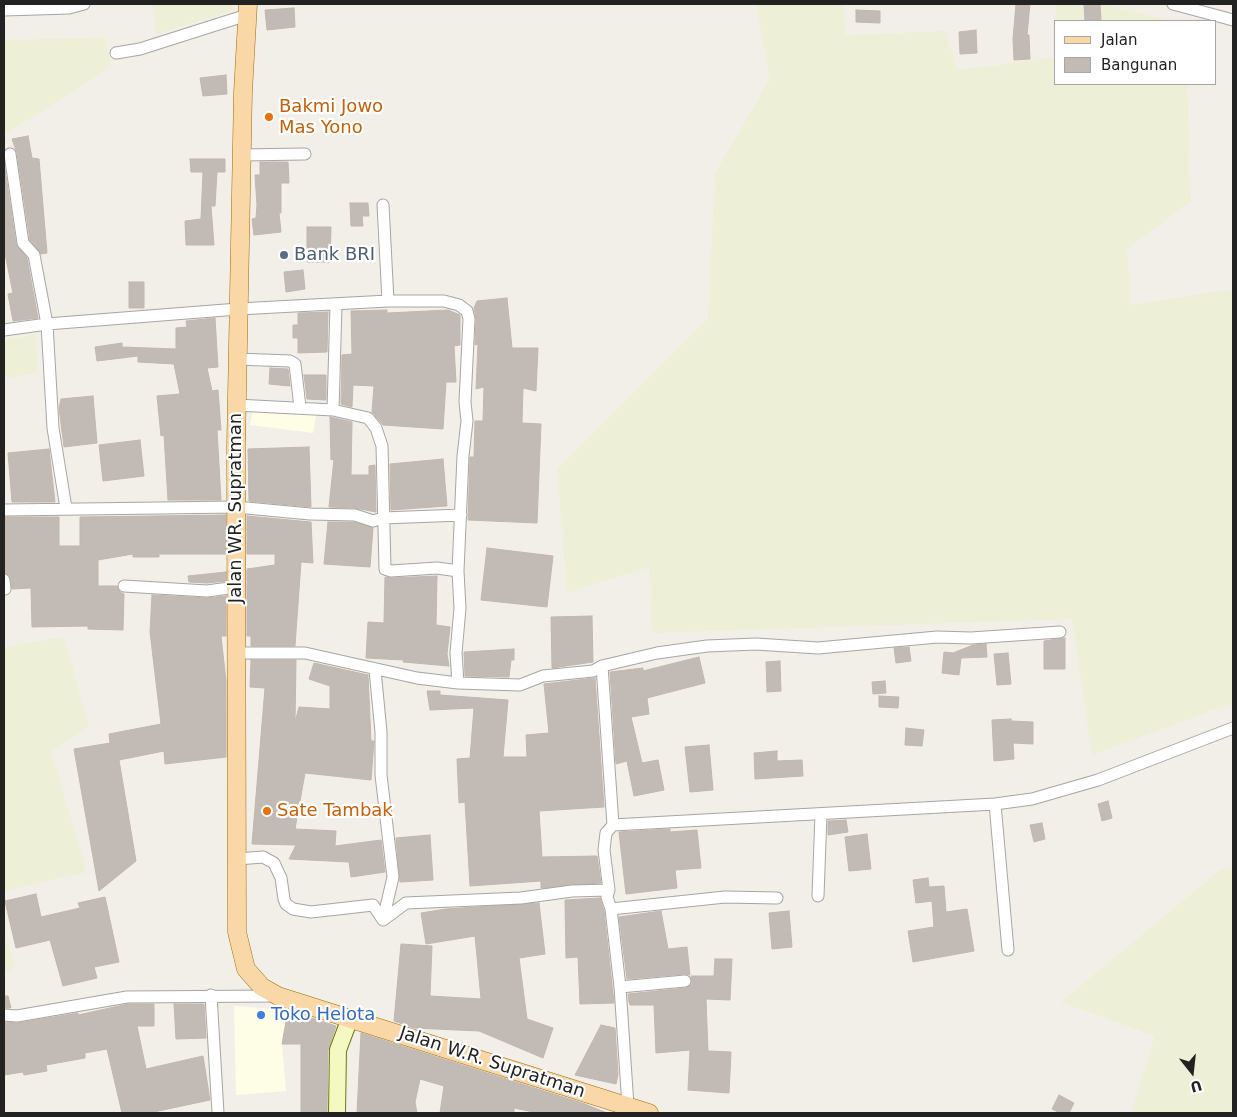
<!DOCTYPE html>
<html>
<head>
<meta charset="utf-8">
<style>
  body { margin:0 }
  #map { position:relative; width:1237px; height:1117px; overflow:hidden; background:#f2efe9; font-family:"DejaVu Sans",sans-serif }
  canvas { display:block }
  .frame { position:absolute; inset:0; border:5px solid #222; pointer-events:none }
  .legend { position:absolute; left:1054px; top:20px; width:162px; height:65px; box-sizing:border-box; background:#fff; border:1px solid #a7a7a7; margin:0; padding:6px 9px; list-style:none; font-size:15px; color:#222 }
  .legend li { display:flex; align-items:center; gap:10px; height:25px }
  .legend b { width:25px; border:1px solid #a7a7a7 }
  .north { position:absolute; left:1167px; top:1047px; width:50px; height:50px; -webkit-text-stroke:4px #fff; paint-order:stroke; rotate:164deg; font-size:14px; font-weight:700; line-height:20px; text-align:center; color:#222 }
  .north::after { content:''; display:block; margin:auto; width:18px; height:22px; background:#222; clip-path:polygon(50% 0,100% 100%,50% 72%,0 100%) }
</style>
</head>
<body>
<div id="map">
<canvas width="1237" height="1117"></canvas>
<div class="frame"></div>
<ul class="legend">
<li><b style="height:6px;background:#f9d7a7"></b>Jalan</li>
<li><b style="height:14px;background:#c2bbb5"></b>Bangunan</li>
</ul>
<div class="north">U</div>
</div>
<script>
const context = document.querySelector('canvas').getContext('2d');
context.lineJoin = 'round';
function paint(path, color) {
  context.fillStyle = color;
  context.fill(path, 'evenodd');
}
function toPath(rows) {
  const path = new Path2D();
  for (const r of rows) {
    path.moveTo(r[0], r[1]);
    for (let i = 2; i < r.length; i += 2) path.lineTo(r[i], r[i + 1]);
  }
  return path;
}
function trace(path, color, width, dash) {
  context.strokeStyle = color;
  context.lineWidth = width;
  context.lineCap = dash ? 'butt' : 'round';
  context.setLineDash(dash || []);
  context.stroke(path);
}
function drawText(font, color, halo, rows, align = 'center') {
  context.font = font + ' "DejaVu Sans",sans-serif';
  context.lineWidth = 4.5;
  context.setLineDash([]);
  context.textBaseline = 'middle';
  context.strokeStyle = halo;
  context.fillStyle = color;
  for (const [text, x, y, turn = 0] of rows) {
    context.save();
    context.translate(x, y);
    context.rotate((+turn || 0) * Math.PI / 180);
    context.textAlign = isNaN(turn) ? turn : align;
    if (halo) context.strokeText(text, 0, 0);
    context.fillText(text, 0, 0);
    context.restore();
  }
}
paint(toPath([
  [253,407,316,415,313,433,250,425],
  [234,1006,288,1010,282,1044,286,1091,236,1095]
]), '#fefee6');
paint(toPath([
  [153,4,233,4,234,10,156,34],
  [756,4,844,4,845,35,946,31,957,70,1055,57,1056,4,1102,4,1171,21,1056,21,1056,84,1187,84,1191,201,1127,249,1131,305,1233,289,1233,703,1092,755,1072,619,652,633,649,567,567,593,557,469,708,319,715,173,770,79],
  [106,38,111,67,4,135,4,40],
  [36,334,37,373,4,378,4,340],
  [64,637,89,727,51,751,87,872,4,891,4,647],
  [1233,867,1233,1113,1131,1113,1155,1036,1061,1002,1220,870],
  [4,931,15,966,4,975]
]), '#edefd6');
const building = toPath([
  [1016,4,1030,4,1027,35,1029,35,1030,59,1014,60,1013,39,1016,4],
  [1084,4,1100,4,1101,21,1085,21,1084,4],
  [294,8,295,27,267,30,265,10,294,8],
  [856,10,880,11,880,23,856,22,856,10],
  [976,30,977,53,960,54,959,32,976,30],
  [226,75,227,94,203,96,200,78,226,75],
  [28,136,32,158,39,159,47,253,41,254,30,240,17,153,12,139,28,136],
  [190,159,225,159,225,172,217,172,215,206,211,206,214,245,186,245,185,221,201,219,203,172,191,172,190,159],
  [260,162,288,162,289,183,281,183,281,213,279,213,281,232,254,235,252,219,256,218,257,205,255,175,260,175,260,162],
  [4,163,16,244,27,258,38,318,13,321,8,294,13,293,4,249,4,163],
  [350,203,368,203,369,216,362,216,363,226,351,226,350,203],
  [307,227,331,227,330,262,307,262,307,227],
  [303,270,305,289,286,292,284,272,303,270],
  [129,282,144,282,144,308,129,308,129,282],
  [507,298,512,348,538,348,536,391,523,388,522,423,541,424,537,523,468,520,470,457,474,457,475,421,483,421,484,387,476,389,478,344,475,345,476,319,474,308,477,301,507,298],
  [387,310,387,313,448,310,460,315,460,345,454,346,456,382,446,382,443,429,383,425,372,412,374,386,353,385,352,407,341,404,342,355,352,354,351,311,387,310],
  [328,312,327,352,298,353,298,338,293,338,293,325,298,325,298,313,328,312],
  [215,318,218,367,207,368,212,391,218,390,221,430,217,430,221,500,168,500,164,435,161,436,157,396,180,394,174,364,138,362,138,356,97,361,95,347,122,343,122,347,176,349,176,328,187,327,186,321,215,318],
  [270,368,288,369,290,386,269,384,270,368],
  [304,375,326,375,326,400,307,399,304,375],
  [93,396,97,443,64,447,59,408,61,399,93,396],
  [330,417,352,422,351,475,369,475,369,466,375,465,376,512,355,508,329,507,334,459,331,460,330,417],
  [140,440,144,476,103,481,99,445,140,440],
  [309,447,311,507,249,501,248,449,309,447],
  [49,449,55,502,12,502,8,453,49,449],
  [443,459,447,506,391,510,390,464,443,459],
  [226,515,226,554,159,554,159,557,133,557,133,554,98,560,98,586,117,586,120,592,124,594,123,630,88,629,88,626,32,627,31,588,12,589,10,576,4,573,4,517,59,517,59,546,80,546,80,517,226,515],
  [247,516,311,522,313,563,301,562,295,646,251,646,251,636,247,636,247,569,275,565,275,554,247,554,247,516],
  [328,522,354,522,373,528,370,567,324,564,328,522],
  [487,548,553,556,547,607,481,600,487,548],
  [226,572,226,581,207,583,189,582,188,576,226,572],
  [437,576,436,625,450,627,447,654,449,666,403,662,404,660,366,658,368,622,384,623,385,577,391,578,437,576],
  [152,595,207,598,226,596,226,636,221,636,226,681,226,757,165,764,164,751,119,760,136,861,99,891,74,749,110,743,109,734,161,724,150,632,152,595],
  [592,616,593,662,552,668,551,617,592,616],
  [1065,638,1065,669,1044,669,1044,641,1065,638],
  [986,644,987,657,961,658,959,675,942,673,944,652,953,653,973,645,986,644],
  [909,647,911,661,896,663,894,648,909,647],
  [514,649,514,660,511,660,509,677,465,676,464,652,514,649],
  [1008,653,1011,684,997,685,994,654,1008,653],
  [699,657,705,683,647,698,649,714,631,717,642,763,658,760,664,790,634,796,627,761,616,764,610,672,643,668,643,671,699,657],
  [251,660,296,660,295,722,299,707,330,709,330,686,309,679,314,663,368,675,371,741,374,741,371,780,305,773,295,829,336,831,335,846,381,840,385,872,351,877,349,862,289,859,296,845,252,844,265,688,250,687,251,660],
  [780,661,781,691,767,692,766,662,780,661],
  [595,678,604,807,539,811,542,857,597,856,601,883,541,888,541,881,470,886,465,802,459,803,457,759,470,758,474,708,430,710,427,691,440,691,440,695,508,700,503,757,527,757,526,735,549,733,544,684,595,678],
  [885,681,886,693,873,694,872,682,885,681],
  [879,696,899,697,898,708,879,707,879,696],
  [1011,719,1011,721,1033,722,1033,744,1013,743,1014,759,994,761,992,720,1011,719],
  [906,728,924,730,922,746,905,745,906,728],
  [709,745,713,790,690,792,685,747,709,745],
  [777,751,777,761,802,760,803,776,755,779,754,753,777,751],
  [1108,801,1112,818,1102,821,1098,804,1108,801],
  [846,820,848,832,828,835,828,821,846,820],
  [1042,823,1045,839,1034,842,1030,825,1042,823],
  [670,829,670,832,697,830,701,868,675,870,677,888,626,894,619,832,670,829],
  [867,834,871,869,849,871,845,837,867,834],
  [430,835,433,880,400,882,396,838,430,835],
  [928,878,929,887,944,886,946,912,967,909,974,951,913,962,908,931,934,927,932,901,916,903,913,880,928,878],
  [36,894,41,917,80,908,78,903,105,897,119,962,94,967,97,978,63,986,50,940,16,948,5,901,36,894],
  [600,898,604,911,614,1003,580,1004,578,957,566,958,565,900,600,898],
  [539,903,545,954,519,958,527,1019,553,1028,543,1058,479,1031,414,1028,394,1021,401,944,432,946,430,996,481,999,475,936,426,944,421,913,446,909,539,903],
  [661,911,668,949,687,947,690,975,684,974,627,979,619,917,661,911],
  [789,911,792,947,772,949,769,913,789,911],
  [715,959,732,959,730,1000,706,999,708,1051,731,1052,729,1093,688,1090,690,1050,656,1053,654,1005,630,1005,629,1002,628,994,686,988,692,984,691,976,714,976,715,959],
  [4,996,8,996,11,1008,4,1008,4,996],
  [128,1004,154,1004,154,1026,137,1026,146,1069,203,1056,210,1100,149,1113,122,1113,107,1049,85,1053,85,1058,46,1065,47,1071,24,1075,23,1072,4,1075,4,1022,18,1023,78,1013,78,1015,128,1004],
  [174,1004,204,1004,206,1038,176,1039,174,1004],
  [288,1010,336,1026,328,1050,327,1113,301,1113,301,1044,282,1044,288,1010],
  [601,1025,615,1028,618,1074,616,1084,575,1075,601,1025],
  [361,1033,585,1104,607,1113,538,1113,514,1108,514,1113,440,1113,444,1086,420,1079,415,1102,417,1113,357,1113,361,1033],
  [1059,1095,1074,1103,1069,1113,1060,1113,1052,1109,1059,1095]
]);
paint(building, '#c2bbb5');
trace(building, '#c3b6ac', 1);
const street = toPath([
  [1173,4,1233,20],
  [4,10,69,8,84,4],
  [116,53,140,49,247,15],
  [10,154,23,243,34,255,47,324,53,428,66,508],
  [242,155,305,154],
  [383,205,388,301],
  [4,330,47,324,238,309,388,301,444,301,459,305,467,311,469,319,465,402,467,421,463,456,458,571,460,608,456,653,458,683],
  [237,359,290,361,295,364,300,407],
  [236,405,333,410,368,418,376,428,382,446,385,569,391,571,437,568,458,571],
  [333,410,336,305],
  [4,510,236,507,310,514,355,515,373,521,383,518,461,515],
  [4,580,5,589],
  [124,586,207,591,237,587],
  [237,653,305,653,417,678,458,683,520,685,543,676,593,671,602,666,657,653,707,646,756,644,818,648,937,637,971,638,1060,632],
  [602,666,613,825],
  [375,670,381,732,381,775,393,877,383,920],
  [995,804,1008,950],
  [237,859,263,857,274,863,281,878,284,899,286,904,293,909,311,912,373,905,383,920,406,903,521,898,572,891,609,890],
  [818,896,821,814],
  [611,909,725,897,777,898],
  [620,987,685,981],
  [211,995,218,1113],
  [4,1015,17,1016,127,997,275,996],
  [628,1106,620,987,611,909,607,897,609,890,604,850,606,833,613,825,995,804,1032,799,1098,780,1233,728]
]);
const secondary = toPath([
  [337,1113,338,1050,350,1018]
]);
const primary = toPath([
  [248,4,243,92,236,446,237,932,246,969,262,987,278,996,649,1113]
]);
trace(street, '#a6a6a6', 13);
trace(secondary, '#6b7909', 18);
trace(primary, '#9b6c05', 19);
trace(street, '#fff', 11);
trace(secondary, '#f4f8c1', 16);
trace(primary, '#f9d7a7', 18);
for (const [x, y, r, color] of [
  [269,117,5,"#e8710a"],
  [284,255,5,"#5c6f8a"],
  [267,811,5,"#e8710a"],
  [261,1015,5,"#3f7fe0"]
]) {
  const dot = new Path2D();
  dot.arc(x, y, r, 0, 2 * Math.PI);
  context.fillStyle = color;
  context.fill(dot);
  trace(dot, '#fff', 2);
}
drawText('18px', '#c56008', '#fff', [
  ["Bakmi Jowo",279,107],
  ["Mas Yono",279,128],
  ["Sate Tambak",277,811]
], 'left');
drawText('18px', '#4e5e75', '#fff', [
  ["Bank BRI",294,255]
], 'left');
drawText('18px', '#222', '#fff', [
  ["Jalan WR. Supratman",236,508,-90],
  ["Jalan W.R. Supratman",492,1063,18]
]);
drawText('18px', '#366cbe', '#fff', [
  ["Toko Helota",271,1015]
], 'left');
</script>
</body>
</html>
